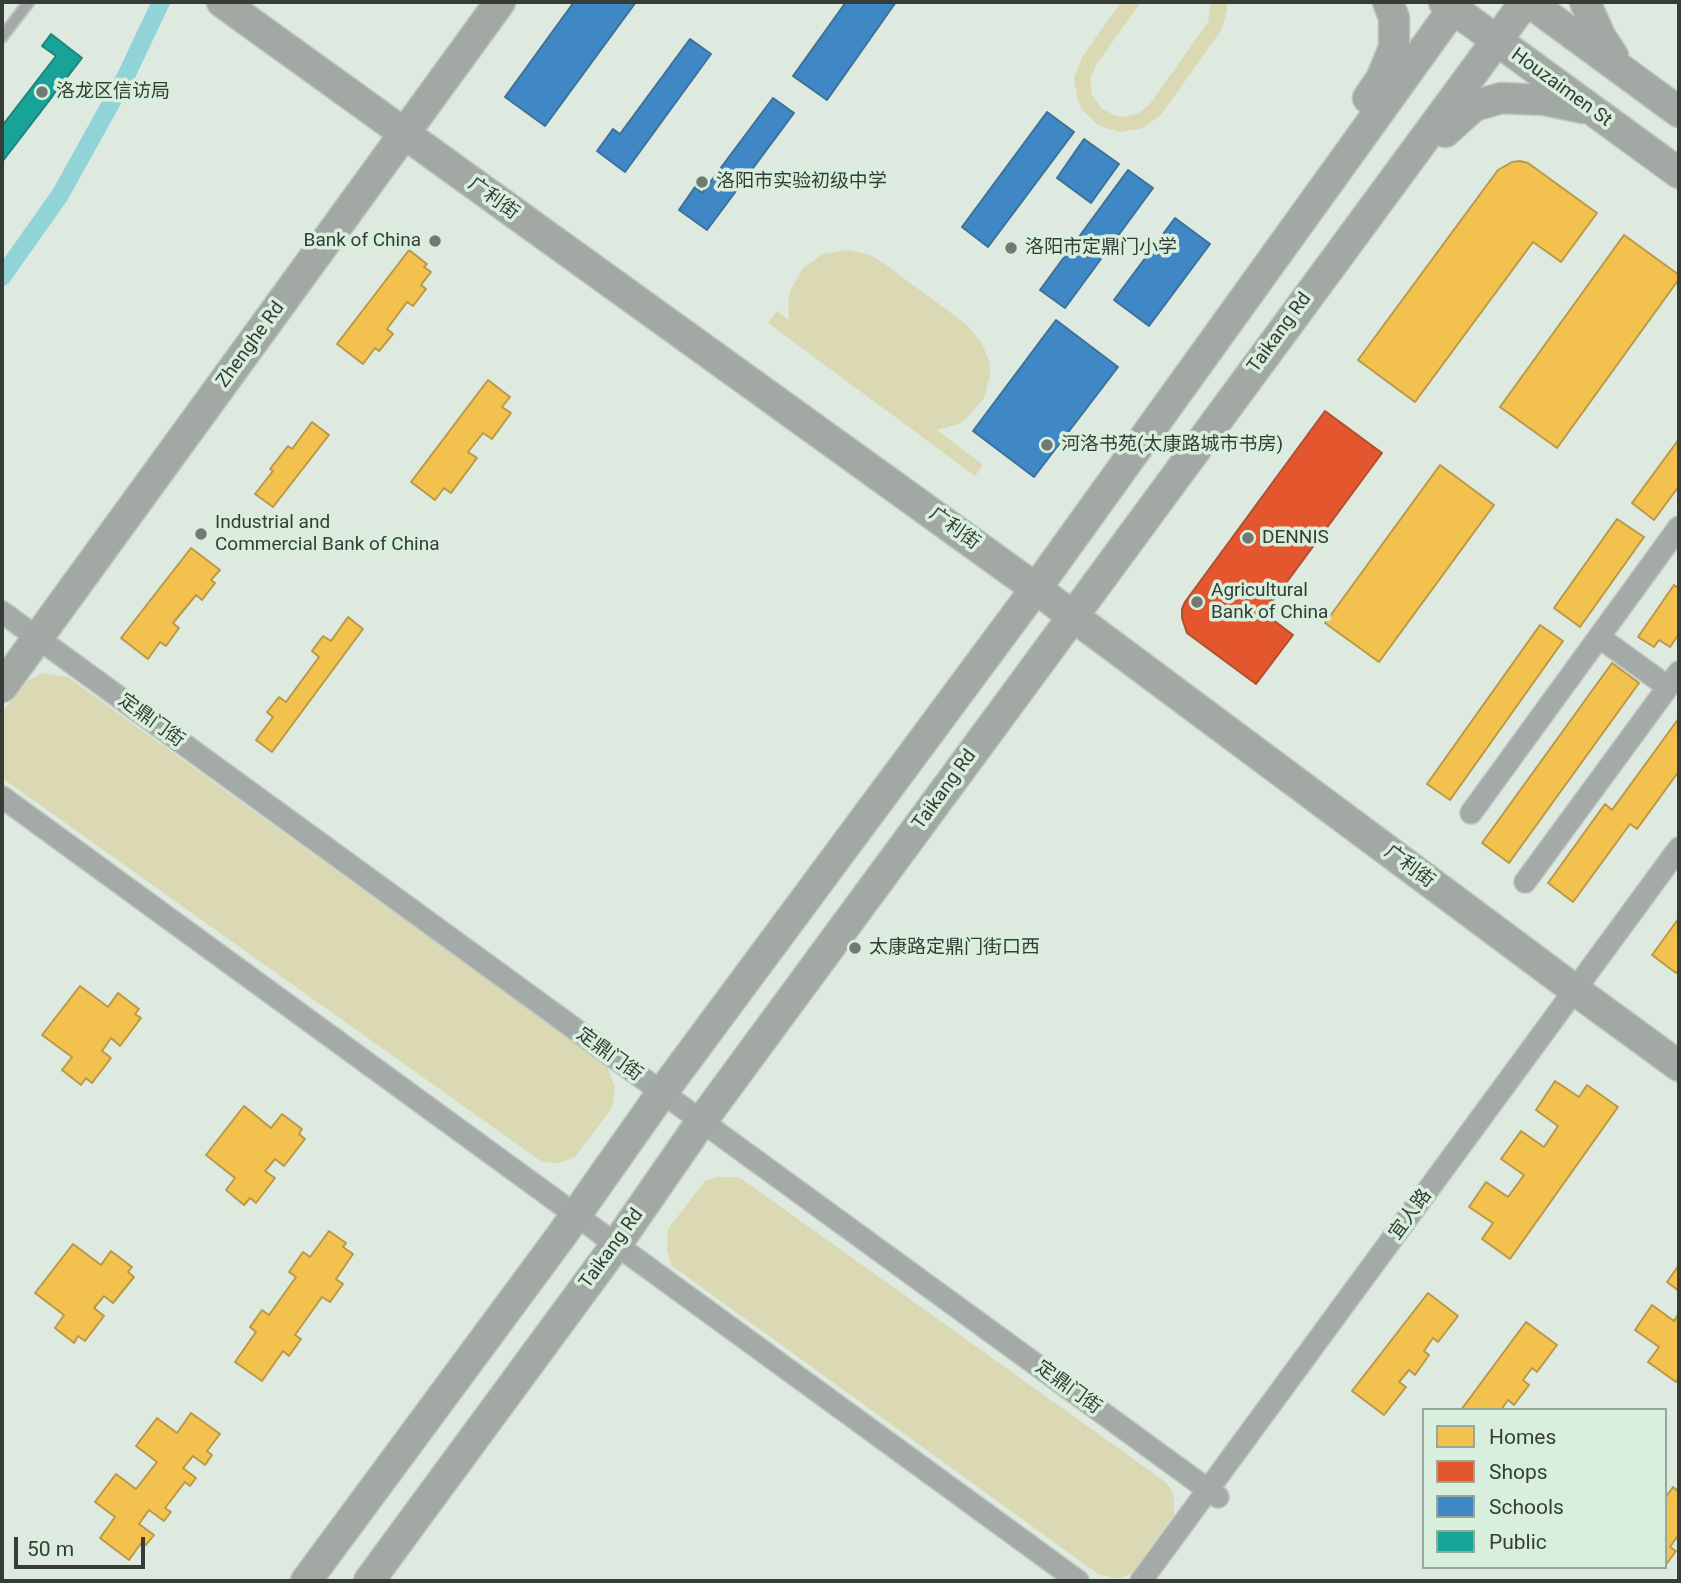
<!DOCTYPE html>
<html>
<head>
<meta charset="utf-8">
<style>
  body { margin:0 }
  #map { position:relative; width:1681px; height:1583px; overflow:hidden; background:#deeae0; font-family:Roboto,sans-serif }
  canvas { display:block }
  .frame { position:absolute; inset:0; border:4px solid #353d36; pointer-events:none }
  .legend { position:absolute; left:1422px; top:1408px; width:245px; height:161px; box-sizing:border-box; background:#d9efdd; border:2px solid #97a89a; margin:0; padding:9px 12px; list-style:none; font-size:21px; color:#353d36 }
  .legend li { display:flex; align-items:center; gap:14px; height:35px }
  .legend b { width:35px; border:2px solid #97a89a }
  .scale { position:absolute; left:14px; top:1537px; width:131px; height:32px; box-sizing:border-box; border:4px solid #353d36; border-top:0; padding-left:9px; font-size:21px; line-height:24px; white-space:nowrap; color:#353d36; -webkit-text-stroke:5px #d9efdd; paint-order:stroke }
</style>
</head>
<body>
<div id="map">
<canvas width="1681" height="1583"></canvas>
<div class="frame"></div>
<ul class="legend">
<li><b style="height:19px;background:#f2c14e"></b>Homes</li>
<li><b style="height:19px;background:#e4572e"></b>Shops</li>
<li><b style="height:19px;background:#3f88c5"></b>Schools</li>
<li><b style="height:19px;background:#17a398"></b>Public</li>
</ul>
<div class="scale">50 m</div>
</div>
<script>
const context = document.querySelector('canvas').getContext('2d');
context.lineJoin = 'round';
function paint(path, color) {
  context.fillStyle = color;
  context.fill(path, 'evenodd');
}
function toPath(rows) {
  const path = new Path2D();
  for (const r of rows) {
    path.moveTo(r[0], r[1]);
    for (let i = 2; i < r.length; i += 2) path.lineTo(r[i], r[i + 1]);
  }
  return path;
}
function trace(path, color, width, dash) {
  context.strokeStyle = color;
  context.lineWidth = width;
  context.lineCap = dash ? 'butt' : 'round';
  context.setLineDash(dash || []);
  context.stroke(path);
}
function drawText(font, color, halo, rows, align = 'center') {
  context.font = font + ' Roboto,"Noto Sans SC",sans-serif';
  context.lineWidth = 7;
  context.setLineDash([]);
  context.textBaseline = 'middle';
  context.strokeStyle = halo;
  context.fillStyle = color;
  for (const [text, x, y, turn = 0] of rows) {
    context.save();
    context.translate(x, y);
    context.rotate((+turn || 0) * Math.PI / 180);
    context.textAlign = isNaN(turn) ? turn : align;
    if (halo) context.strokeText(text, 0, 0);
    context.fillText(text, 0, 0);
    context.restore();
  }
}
paint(toPath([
  [1121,2,1141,2,1096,65,1090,80,1092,95,1101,108,1114,115,1122,117,1137,114,1150,104,1208,22,1211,2,1227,2,1227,10,1222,29,1161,115,1143,128,1121,132,1099,126,1083,111,1078,101,1074,78,1082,57],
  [847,250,871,255,882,262,967,325,982,343,990,364,990,376,984,398,968,417,958,424,937,430,983,465,975,476,768,323,777,311,789,320,788,301,791,289,803,268,823,254],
  [42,673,68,677,607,1066,615,1088,612,1108,575,1157,559,1163,542,1162,2,778,2,712,27,681],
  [717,1177,739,1177,1167,1483,1174,1496,1174,1515,1132,1573,1118,1579,1098,1574,671,1265,667,1250,668,1229,705,1181]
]), '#dad9b4');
const homes = toPath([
  [1520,161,1528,163,1597,213,1561,262,1533,242,1415,402,1358,360,1498,170,1512,162,1520,161],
  [1624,235,1679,275,1679,279,1557,448,1500,407,1624,235],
  [409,250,427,264,424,267,431,272,421,285,426,289,413,306,407,302,387,329,393,334,379,351,375,348,363,364,337,344,409,250],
  [488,380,510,397,502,407,511,413,492,439,483,433,468,452,477,458,451,493,444,488,435,500,411,482,488,380],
  [312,422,329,435,273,507,255,494,273,471,270,469,288,446,292,449,312,422],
  [1679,439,1679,486,1654,520,1632,503,1679,439],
  [1440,465,1494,505,1379,662,1325,623,1440,465],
  [1617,519,1644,537,1580,627,1554,608,1617,519],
  [191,548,220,570,211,580,215,583,202,600,196,595,173,623,179,628,166,646,160,642,148,659,121,638,191,548],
  [1674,585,1679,588,1679,634,1670,647,1659,640,1654,647,1638,637,1674,585],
  [348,617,363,629,272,752,256,740,273,717,267,712,279,697,286,702,319,657,312,651,323,636,331,641,348,617],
  [1540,625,1563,641,1450,800,1427,784,1540,625],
  [1612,663,1639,683,1509,863,1482,843,1612,663],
  [1679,718,1679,771,1637,829,1630,824,1573,902,1548,883,1605,804,1612,810,1679,718],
  [1679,918,1679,969,1676,973,1652,955,1679,918],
  [80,986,108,1007,118,993,139,1009,135,1014,141,1018,120,1046,111,1038,102,1051,111,1058,92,1083,86,1078,81,1085,62,1070,72,1057,42,1035,80,986],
  [1555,1081,1579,1097,1587,1085,1618,1107,1510,1259,1482,1239,1493,1223,1469,1207,1486,1182,1508,1197,1524,1175,1501,1159,1521,1131,1544,1147,1558,1126,1536,1110,1555,1081],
  [244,1106,271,1128,282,1114,302,1129,299,1134,305,1139,284,1166,275,1159,265,1171,275,1178,256,1203,250,1198,244,1205,226,1190,235,1178,206,1155,244,1106],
  [329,1231,346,1243,343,1247,353,1254,336,1279,343,1284,330,1302,322,1297,295,1335,301,1339,289,1356,283,1351,262,1381,235,1362,256,1332,250,1327,262,1310,269,1315,296,1277,289,1272,303,1252,310,1257,329,1231],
  [73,1244,101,1265,111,1251,132,1267,128,1272,134,1277,113,1303,104,1296,94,1308,104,1316,85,1341,78,1336,74,1343,55,1328,64,1315,35,1293,73,1244],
  [1679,1265,1679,1291,1667,1282,1679,1265],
  [1428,1293,1458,1316,1438,1342,1433,1338,1424,1351,1429,1355,1415,1375,1409,1370,1399,1382,1406,1387,1384,1415,1352,1391,1428,1293],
  [1652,1305,1674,1321,1679,1313,1679,1378,1676,1382,1648,1362,1659,1347,1635,1330,1652,1305],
  [1526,1322,1557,1345,1537,1372,1532,1368,1523,1380,1529,1385,1514,1405,1508,1400,1501,1410,1461,1410,1526,1322],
  [191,1413,220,1434,207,1451,212,1455,205,1465,193,1456,183,1468,196,1478,190,1486,185,1482,165,1508,171,1512,164,1521,149,1510,139,1524,154,1535,146,1545,142,1542,129,1560,100,1538,115,1517,95,1502,116,1474,136,1489,157,1462,136,1446,157,1418,177,1433,191,1413],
  [1673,1487,1679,1492,1679,1534,1670,1547,1676,1551,1665,1566,1665,1498,1673,1487]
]);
paint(homes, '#f2c14e');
trace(homes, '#b99947', 2);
const shops = toPath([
  [1325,411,1382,453,1264,613,1293,635,1256,684,1187,633,1182,618,1182,609,1185,602,1325,411]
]);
paint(shops, '#e4572e');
trace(shops, '#b04f30', 2);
const schools = toPath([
  [574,2,636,2,545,126,505,97,574,2],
  [846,2,896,2,827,100,793,76,846,2],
  [690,39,711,54,625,172,597,151,613,129,620,134,690,39],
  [773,98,794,113,707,230,679,210,695,187,702,193,773,98],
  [1047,112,1074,132,988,247,962,227,1047,112],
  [1084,139,1119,164,1091,203,1057,178,1084,139],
  [1128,170,1153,188,1065,308,1040,290,1128,170],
  [1175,218,1210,244,1149,326,1114,300,1175,218],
  [1056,320,1118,367,1034,477,973,431,1056,320]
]);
paint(schools, '#3f88c5');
trace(schools, '#3c729a', 2);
const public = toPath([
  [51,34,82,58,2,162,2,126,56,56,42,46,51,34]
]);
paint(public, '#17a398');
trace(public, '#20847b', 2);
trace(toPath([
  [2,277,60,195,125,78,161,2]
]), '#90d4d8', 18);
const lane = toPath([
  [2,37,29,2]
]);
const street = toPath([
  [2,612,1218,1497],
  [1599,637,1668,687],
  [2,797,1078,1581],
  [1471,813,1679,527],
  [1525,882,1679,672],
  [1141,1581,1679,848]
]);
const secondary = toPath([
  [222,2,1035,588,1575,990,1679,1066],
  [1444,2,1679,173],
  [1529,2,1679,112],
  [1585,2,1600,36,1613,56],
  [1368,98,1381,79,1394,48,1394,18,1388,2],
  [1445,132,1474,106,1501,98,1545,100,1583,108],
  [2,687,500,2],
  [306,1581,561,1236,661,1094,1045,576,1458,2],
  [369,1581,616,1245,701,1122,1525,2]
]);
trace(lane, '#bdc7bf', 14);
trace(street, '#bdc7bf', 24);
trace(secondary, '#bdc7bf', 33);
trace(lane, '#a4aaa7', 10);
trace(street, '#a4aaa7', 21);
trace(secondary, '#a2a9a5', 30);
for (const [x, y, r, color] of [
  [42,92,7,"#707a72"],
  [702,182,7,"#707a72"],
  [435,241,7,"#707a72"],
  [1011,248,7,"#707a72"],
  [1047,445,7,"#707a72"],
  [201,534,7,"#707a72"],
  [1248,538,7,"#707a72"],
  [1197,602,7,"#707a72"],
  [855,948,7,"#707a72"]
]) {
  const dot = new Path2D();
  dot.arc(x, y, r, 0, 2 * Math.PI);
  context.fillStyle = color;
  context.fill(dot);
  trace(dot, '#d9efdd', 2.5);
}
drawText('19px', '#353d36', '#d9efdd', [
  ["Houzaimen St",1561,88,36],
  ["广利街",493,199,36],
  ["Taikang Rd",1280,333,-54],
  ["Zhenghe Rd",251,345,-54],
  ["广利街",954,529,36],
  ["定鼎门街",151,721,36],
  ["Taikang Rd",945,790,-54],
  ["广利街",1409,867,37],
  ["定鼎门街",609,1055,36],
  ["宜人路",1411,1215,-54],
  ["Taikang Rd",612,1249,-54],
  ["定鼎门街",1068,1388,36]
]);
drawText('19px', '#353d36', '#d9efdd', [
  ["洛龙区信访局",56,92],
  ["洛阳市实验初级中学",716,182],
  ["Bank of China",421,241,"right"],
  ["洛阳市定鼎门小学",1025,248],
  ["河洛书苑(太康路城市书房)",1061,445],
  ["Industrial and",215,523],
  ["Commercial Bank of China",215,545],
  ["DENNIS",1262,538],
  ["Agricultural",1211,591],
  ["Bank of China",1211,613],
  ["太康路定鼎门街口西",869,948]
], 'left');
</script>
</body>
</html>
